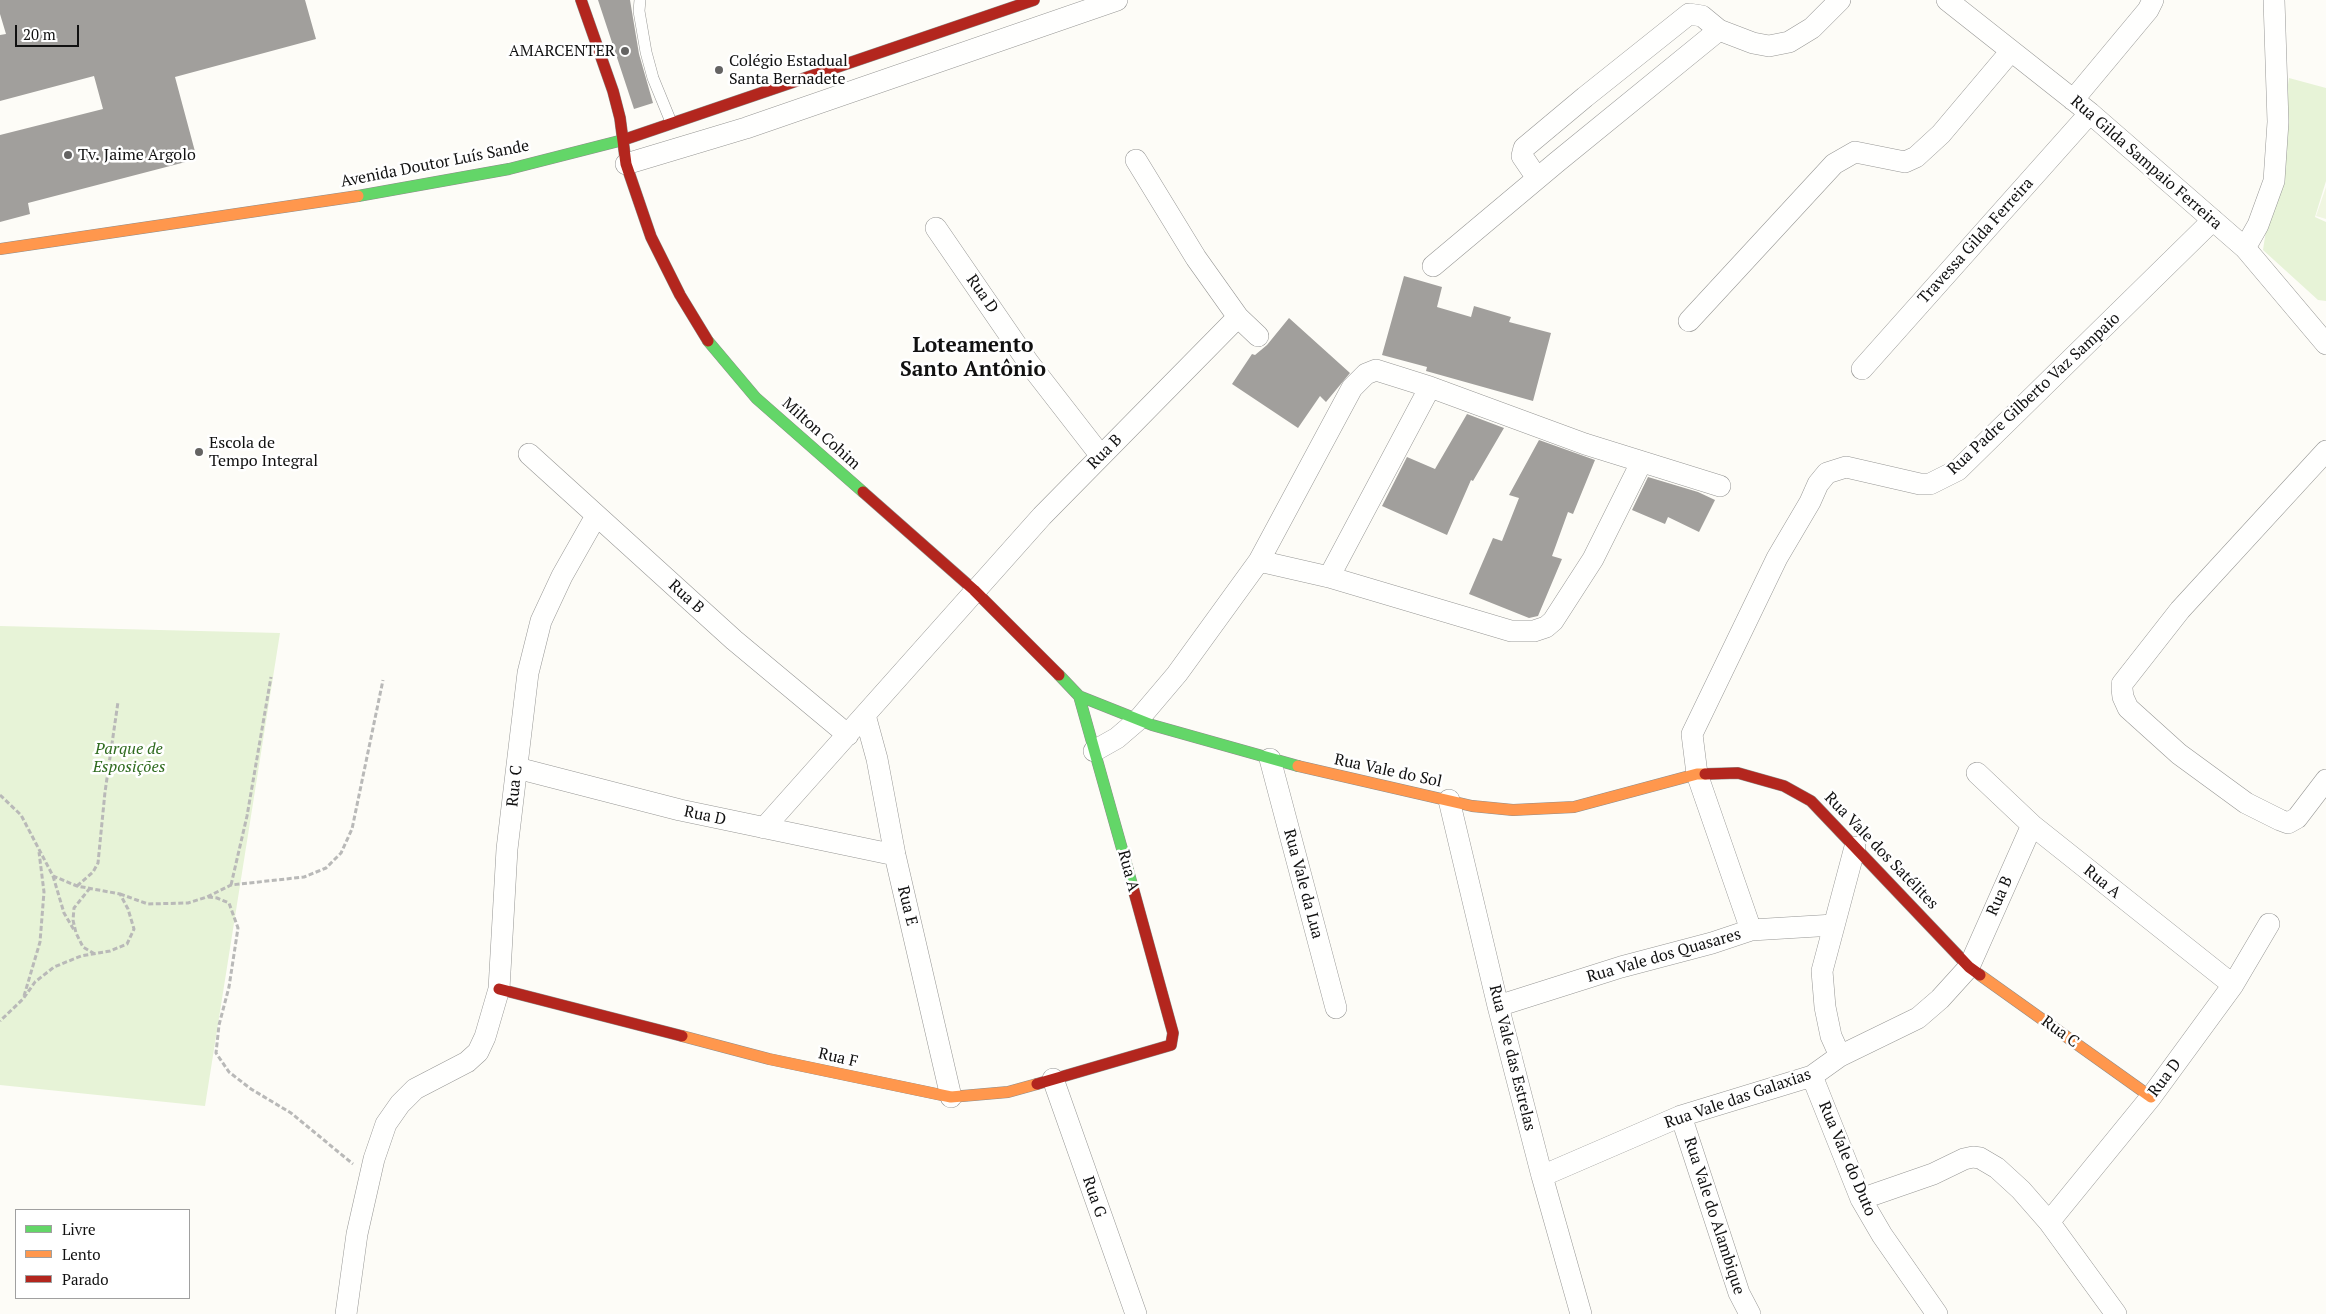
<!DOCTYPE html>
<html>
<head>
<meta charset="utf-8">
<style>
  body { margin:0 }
  #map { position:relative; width:2326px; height:1314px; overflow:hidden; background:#fdfcf7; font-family:"PT Serif",serif }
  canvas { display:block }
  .legend { position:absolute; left:15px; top:1209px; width:175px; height:90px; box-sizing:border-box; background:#fff; border:1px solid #a0a0a0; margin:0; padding:6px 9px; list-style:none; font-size:15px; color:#111 }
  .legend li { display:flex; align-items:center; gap:10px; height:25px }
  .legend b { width:25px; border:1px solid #a0a0a0 }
  .scale { position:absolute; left:15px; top:25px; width:64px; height:22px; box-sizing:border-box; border:2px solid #111; border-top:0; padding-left:6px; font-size:15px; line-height:18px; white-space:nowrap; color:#111; -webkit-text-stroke:4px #fff; paint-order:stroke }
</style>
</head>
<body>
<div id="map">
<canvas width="2326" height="1314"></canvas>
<ul class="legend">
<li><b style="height:6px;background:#63d668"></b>Livre</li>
<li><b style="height:6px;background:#ff974d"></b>Lento</li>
<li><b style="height:6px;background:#b3261e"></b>Parado</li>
</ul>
<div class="scale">20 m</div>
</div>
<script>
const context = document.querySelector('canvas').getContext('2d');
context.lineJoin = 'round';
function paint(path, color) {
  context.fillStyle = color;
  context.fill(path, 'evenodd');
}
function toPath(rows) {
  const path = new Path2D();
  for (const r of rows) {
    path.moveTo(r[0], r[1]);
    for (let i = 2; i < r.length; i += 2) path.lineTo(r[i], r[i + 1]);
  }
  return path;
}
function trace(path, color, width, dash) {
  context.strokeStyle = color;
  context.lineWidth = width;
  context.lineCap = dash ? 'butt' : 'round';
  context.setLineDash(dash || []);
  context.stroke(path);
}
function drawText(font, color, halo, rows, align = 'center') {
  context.font = font + ' "PT Serif",serif';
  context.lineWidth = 5;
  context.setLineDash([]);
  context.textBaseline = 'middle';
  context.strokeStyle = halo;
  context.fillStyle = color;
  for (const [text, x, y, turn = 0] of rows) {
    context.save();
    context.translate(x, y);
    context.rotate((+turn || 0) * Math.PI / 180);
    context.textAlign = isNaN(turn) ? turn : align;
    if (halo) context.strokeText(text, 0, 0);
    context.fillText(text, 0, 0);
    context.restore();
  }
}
paint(toPath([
  [2289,78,2326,88,2326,181,2315,217,2326,222,2326,301,2318,300,2263,250],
  [0,626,280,633,205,1106,0,1085]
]), '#e7f3d7');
paint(toPath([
  [2326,187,2326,219,2316,216]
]), '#f0f6e1');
paint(toPath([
  [0,0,305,0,316,39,175,77,197,159,28,203,30,214,0,222,0,135,103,109,94,76,0,101,0,35,6,34,0,14],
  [598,0,630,0,639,54,653,103,634,109],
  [1404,276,1442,287,1437,307,1471,317,1474,306,1511,317,1509,322,1551,333,1533,401,1426,371,1427,367,1382,355],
  [1289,318,1350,373,1326,402,1320,396,1298,428,1232,384,1252,354,1255,355,1267,345],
  [1467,414,1504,428,1473,481,1471,480,1447,535,1382,506,1407,457,1435,469],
  [1539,440,1595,460,1573,514,1568,512,1552,556,1562,559,1538,616,1529,618,1469,594,1493,538,1502,541,1519,498,1509,495],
  [1648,477,1698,492,1715,500,1699,532,1668,517,1665,524,1632,510]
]), '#a19f9c');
const lane = toPath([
  [640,0,639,11,646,52,653,78,671,122]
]);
const street = toPath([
  [1947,0,2090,113,2245,248,2326,344],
  [2073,100,2148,10,2153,0],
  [1136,160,1196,258,1238,317,1258,336],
  [626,164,746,128,1117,0],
  [1537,178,1522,156,1524,148,1585,97,1689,14,1702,16,1719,30],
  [936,228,1028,362,1101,456],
  [2245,248,2258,225,2274,181,2278,122,2274,0],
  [1433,266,1557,162,1719,30,1753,43,1769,46,1789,42,1812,28,1840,0],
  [1689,321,1834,164,1855,152,1905,162,1916,157,1941,134,2011,51],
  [1862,369,2090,113],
  [2326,451,2180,610,2122,684,2122,689,2123,697,2128,708,2179,754,2246,803,2280,820,2288,823,2297,818,2326,780],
  [529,454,734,640,848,735],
  [1259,561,1329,577,1511,631,1534,631,1546,627,1553,621,1593,559,1639,467,1639,461],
  [1329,577,1430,387],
  [865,715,877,759,895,855,951,1097],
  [1094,751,1117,738,1138,720,1177,674,1259,561,1352,388,1366,374,1376,370,1430,387,1585,444,1720,486],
  [1270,759,1336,1008],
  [517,768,680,810,895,855],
  [1977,773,2032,825,2233,985],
  [1449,800,1498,1006,1542,1176,1581,1314],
  [764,828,1042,516,1238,317],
  [1751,930,1697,774,1692,734,1777,558,1810,502,1818,484,1827,473,1846,467,1920,484,1930,484,1958,470,2213,220],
  [1498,1006,1621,967,1712,943,1751,930,1834,925],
  [1840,1056,1831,1036,1825,1007,1822,971,1855,847],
  [1812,1076,1861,1199,1882,1235,1937,1314],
  [1053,1079,1136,1314],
  [1681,1116,1739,1293,1750,1314],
  [1542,1176,1681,1116,1812,1076,1840,1056,1918,1018,1940,999,1969,967,2032,825],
  [1861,1199,1933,1174,1964,1159,1973,1157,1980,1158,1997,1168,2021,1190,2049,1222,2116,1314],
  [2049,1222,2151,1097,2233,985,2269,924],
  [346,1314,357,1234,374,1159,386,1124,400,1104,415,1089,467,1062,478,1052,485,1037,499,989,507,849,528,673,541,621,562,576,596,516]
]);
const fast = toPath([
  [358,196,509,169,623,140],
  [708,341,756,398,863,492],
  [1059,675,1079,696,1152,725,1298,766],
  [1079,696,1133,888]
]);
const slow = toPath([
  [0,249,358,196],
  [1298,766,1472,806,1513,810,1574,807,1697,774,1705,774],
  [1980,975,2151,1097],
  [682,1036,769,1059,951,1097,1008,1092,1037,1084]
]);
const jam = toPath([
  [581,0,613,91,620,118,626,164,651,237,680,295,708,341],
  [623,140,1034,0],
  [863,492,974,590,1059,675],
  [1705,774,1738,773,1784,786,1811,801,1969,967,1980,975],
  [499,989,682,1036],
  [1037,1084,1171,1045,1173,1033,1133,888]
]);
trace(lane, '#979795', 12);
trace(street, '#979795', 22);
trace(fast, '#8e8d8b', 12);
trace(slow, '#8e8d8b', 12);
trace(jam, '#8e8d8b', 12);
trace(toPath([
  [0,795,21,815,53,876,77,886,120,894,128,909,134,929,127,944,110,951,81,956,54,967,35,982,23,999,0,1021],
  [53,876,64,913,74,930],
  [231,885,247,816,271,677],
  [77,886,93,872,98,863,105,792,118,702],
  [90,888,74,908,73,920,76,933,83,947,95,954],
  [120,894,148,904,188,903,207,897,231,885,304,877,326,868,341,853,352,829,383,680],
  [208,897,217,898,229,903,238,928,229,987,219,1025,216,1053,229,1072,251,1089,291,1113,353,1164],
  [24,996,40,942,44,892,39,852]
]), '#b9b9b8', 3, [5, 2.5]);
trace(lane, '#fffffe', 11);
trace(street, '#fffffe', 21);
trace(fast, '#63d668', 11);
trace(slow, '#ff974d', 11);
trace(jam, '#b3261e', 11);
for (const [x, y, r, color] of [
  [625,51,5,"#646362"],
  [719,70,5,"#646362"],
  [68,155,5,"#646362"],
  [199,452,5,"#646362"]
]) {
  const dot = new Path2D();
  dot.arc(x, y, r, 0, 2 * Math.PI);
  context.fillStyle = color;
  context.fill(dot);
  trace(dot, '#fff', 2);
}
drawText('16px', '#111', '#fff', [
  ["AMARCENTER",615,51,"right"],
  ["Colégio Estadual",729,61],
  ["Santa Bernadete",729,79],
  ["Tv. Jaime Argolo",78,155],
  ["Escola de",209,443],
  ["Tempo Integral",209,461]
], 'left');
drawText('16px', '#111', '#fff', [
  ["Rua Gilda Sampaio Ferreira",2146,163,41],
  ["Avenida Doutor Luís Sande",435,164,-11],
  ["Travessa Gilda Ferreira",1976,241,-48],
  ["Rua D",982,294,55],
  ["Rua Padre Gilberto Vaz Sampaio",2034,394,-43],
  ["Milton Cohim",821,434,42],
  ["Rua B",1105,452,-45],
  ["Rua B",686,597,42],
  ["Rua Vale do Sol",1388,771,12],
  ["Rua C",515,786,-84],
  ["Rua D",705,816,12],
  ["Rua Vale dos Satélites",1881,851,46],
  ["Rua A",1128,871,75],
  ["Rua A",2102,882,39],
  ["Rua Vale da Lua",1303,884,75],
  ["Rua B",2000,896,-66],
  ["Rua E",907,906,76],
  ["Rua Vale dos Quasares",1664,956,-16],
  ["Rua C",2060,1032,36],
  ["Rua F",838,1058,13],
  ["Rua Vale das Estrelas",1512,1058,76],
  ["Rua D",2165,1078,-53],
  ["Rua Vale das Galaxias",1738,1099,-19],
  ["Rua Vale do Duto",1847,1159,67],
  ["Rua G",1094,1197,71],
  ["Rua Vale do Alambique",1714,1216,72]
]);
drawText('italic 16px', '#2f6b1f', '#fff', [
  ["Parque de",129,749],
  ["Esposições",129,767]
]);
drawText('bold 21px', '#111', '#fff', [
  ["Loteamento",973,346],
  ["Santo Antônio",973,370]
]);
</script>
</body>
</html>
